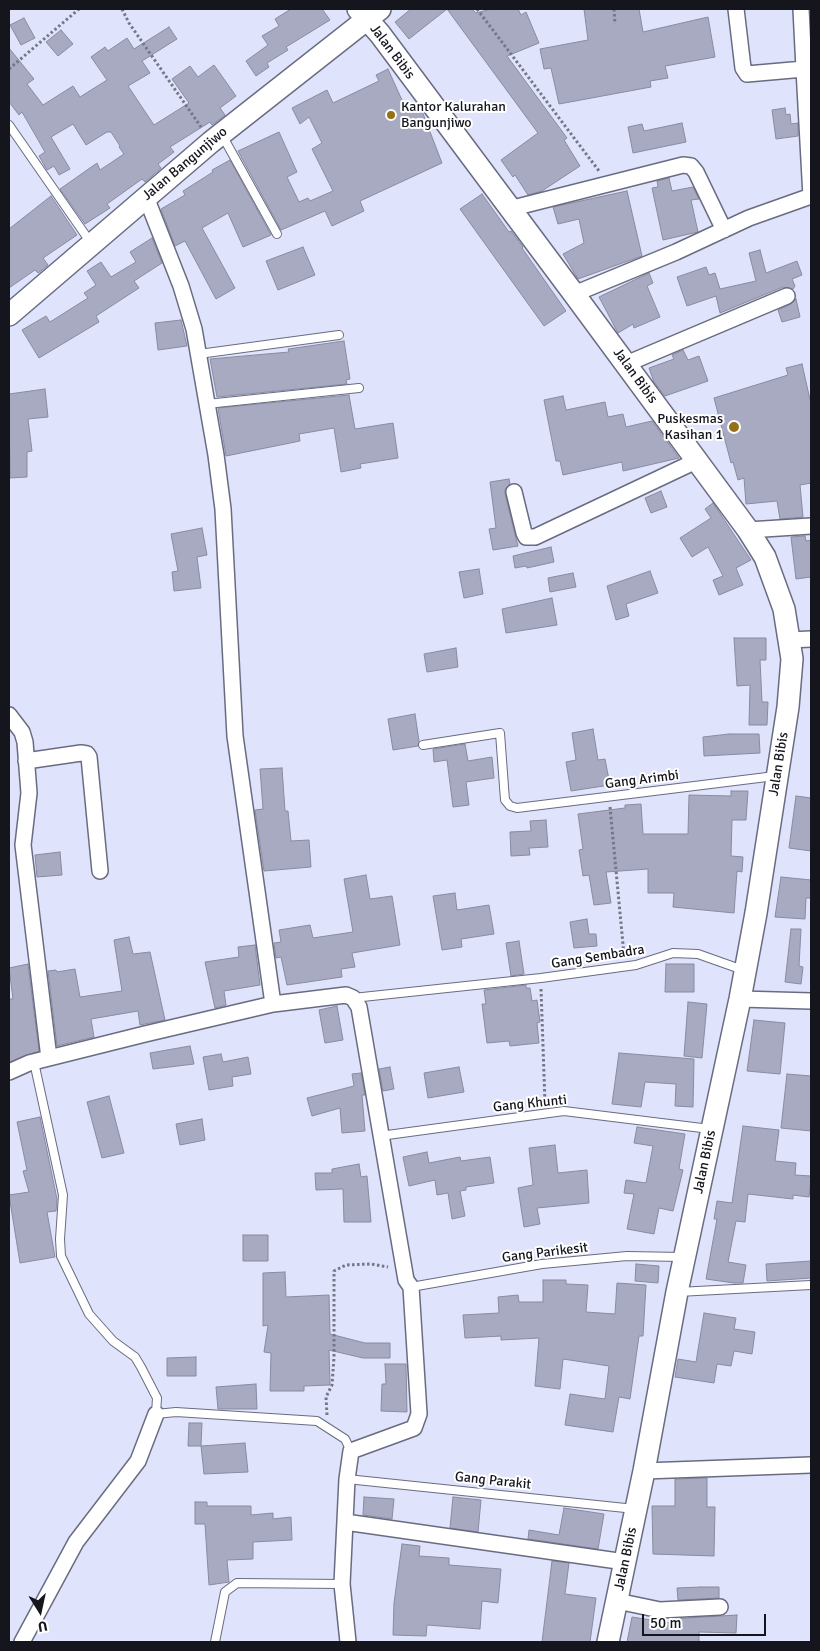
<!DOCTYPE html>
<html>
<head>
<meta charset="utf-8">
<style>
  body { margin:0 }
  #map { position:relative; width:820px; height:1651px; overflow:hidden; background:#dfe3fb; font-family:Signika,sans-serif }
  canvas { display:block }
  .frame { position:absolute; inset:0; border:10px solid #14151d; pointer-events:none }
  .north { position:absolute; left:15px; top:1586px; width:50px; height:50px; -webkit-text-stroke:4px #fff; paint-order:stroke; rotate:170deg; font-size:14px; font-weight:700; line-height:20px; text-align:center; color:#14151d }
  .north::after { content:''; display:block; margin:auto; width:18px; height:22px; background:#14151d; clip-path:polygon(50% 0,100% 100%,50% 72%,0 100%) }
  .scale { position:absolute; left:642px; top:1614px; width:124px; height:22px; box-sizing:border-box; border:2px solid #14151d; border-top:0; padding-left:6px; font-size:15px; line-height:18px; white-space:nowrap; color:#14151d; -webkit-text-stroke:4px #fff; paint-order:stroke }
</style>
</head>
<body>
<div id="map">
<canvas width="820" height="1651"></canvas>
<div class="frame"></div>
<div class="north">U</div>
<div class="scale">50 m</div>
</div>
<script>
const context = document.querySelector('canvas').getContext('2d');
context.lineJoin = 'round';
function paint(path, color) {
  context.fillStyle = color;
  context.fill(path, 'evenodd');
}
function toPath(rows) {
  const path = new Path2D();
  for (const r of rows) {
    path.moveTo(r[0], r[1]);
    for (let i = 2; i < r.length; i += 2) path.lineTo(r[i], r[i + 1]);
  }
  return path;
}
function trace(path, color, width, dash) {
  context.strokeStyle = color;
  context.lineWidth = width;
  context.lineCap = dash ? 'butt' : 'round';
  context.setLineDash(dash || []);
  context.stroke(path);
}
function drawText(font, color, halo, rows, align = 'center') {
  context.font = font + ' Signika,sans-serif';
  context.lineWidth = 4;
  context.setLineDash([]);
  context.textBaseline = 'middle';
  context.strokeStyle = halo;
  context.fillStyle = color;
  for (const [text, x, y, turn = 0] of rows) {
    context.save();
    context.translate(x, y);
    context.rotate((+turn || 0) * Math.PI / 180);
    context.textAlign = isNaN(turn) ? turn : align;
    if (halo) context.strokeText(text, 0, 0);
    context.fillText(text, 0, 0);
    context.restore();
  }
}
const building = toPath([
  [291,9,322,9,330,20,286,47,288,50,267,63,269,67,256,76,246,61,268,45,262,36,279,26,275,19,291,9],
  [411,9,472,9,476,13,491,9,518,9,521,15,526,12,539,43,507,56,567,138,564,140,580,166,542,191,528,195,515,175,513,177,501,160,538,133,447,9,409,39,395,22,411,9],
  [584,9,639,9,643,32,708,17,715,57,665,66,668,78,650,81,651,87,559,104,551,68,544,69,540,49,588,40,584,9],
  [24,18,35,38,21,45,10,25,24,18],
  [169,27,177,39,142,61,150,73,128,86,154,125,189,103,172,79,190,66,198,77,214,65,236,96,220,108,225,115,212,125,210,122,170,147,174,152,158,164,161,168,145,182,142,179,107,204,110,208,85,224,60,189,97,163,100,170,124,154,119,147,120,146,111,132,107,132,86,145,73,124,51,137,70,169,59,175,54,166,47,170,39,156,45,152,22,112,19,115,9,102,9,48,34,79,27,84,43,105,73,86,80,97,107,80,91,57,105,47,108,51,127,38,134,49,169,27],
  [61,30,73,44,58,56,46,42,61,30],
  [388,69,406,109,417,105,422,111,442,163,360,201,364,211,332,226,325,211,281,230,238,151,279,132,297,172,287,177,299,202,308,198,310,201,333,191,312,149,322,143,309,117,300,124,292,108,327,90,333,103,379,81,376,75,388,69],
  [785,108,786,115,790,114,791,124,798,123,798,136,776,139,772,110,785,108],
  [682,123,686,142,633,153,628,127,642,124,644,131,682,123],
  [230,160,271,235,243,247,228,213,202,228,235,288,216,299,185,241,175,246,161,209,185,195,183,191,213,172,212,170,230,160],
  [669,178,672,191,693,187,699,199,691,200,698,232,663,240,652,188,658,187,657,181,669,178],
  [627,191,642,256,578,279,563,254,584,243,579,219,558,224,553,207,627,191],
  [482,194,509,232,511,231,523,247,522,248,566,311,544,326,460,209,482,194],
  [51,196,77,235,43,258,48,265,42,270,38,273,35,270,9,288,9,229,51,196],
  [152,238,162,263,134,281,139,288,96,316,99,322,39,358,22,330,46,316,50,322,88,298,84,293,96,285,87,271,101,262,111,277,136,262,130,252,152,238],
  [303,247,315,275,278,290,266,261,303,247],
  [760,250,766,273,797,261,802,275,792,279,795,286,793,289,783,287,720,313,716,296,687,306,677,277,706,267,709,275,715,273,720,289,756,281,749,253,760,250],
  [649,273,653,283,647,286,660,317,634,328,633,324,618,333,599,297,649,273],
  [796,299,800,317,782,322,778,310,791,304,796,299],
  [181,320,187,346,158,350,155,323,181,320],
  [344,341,350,379,346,380,347,384,217,397,210,359,289,352,288,349,344,341],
  [683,350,688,360,699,356,708,381,665,396,654,382,649,368,674,359,672,355,683,350],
  [802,364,811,404,811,483,800,485,803,517,780,519,777,501,746,504,744,478,738,480,733,462,731,463,714,398,788,375,786,368,802,364],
  [45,389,48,417,28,419,32,451,27,452,27,477,10,478,9,394,45,389],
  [349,395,355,429,393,423,398,458,360,464,361,468,341,472,334,428,299,434,300,441,226,456,218,408,349,395],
  [563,396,566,410,605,402,608,417,623,414,626,427,652,421,679,458,623,471,622,462,563,475,560,461,556,461,544,400,563,396],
  [509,479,510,484,505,489,505,494,518,546,493,550,489,529,496,528,490,482,509,479],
  [661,491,667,507,651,513,645,498,661,491],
  [713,503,751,560,736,568,743,585,719,595,713,580,723,576,708,547,692,557,680,538,711,518,705,509,713,503],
  [202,528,207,555,197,557,201,588,174,591,172,572,178,571,171,534,202,528],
  [805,536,806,541,811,540,811,577,796,579,791,537,805,536],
  [551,547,554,562,527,568,526,566,515,568,513,556,551,547],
  [479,569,483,594,464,598,459,572,479,569],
  [650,571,658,593,626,604,629,616,616,620,607,586,650,571],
  [573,573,576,587,550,592,548,578,573,573],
  [552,598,557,625,506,633,502,609,552,598],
  [734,638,766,638,766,660,760,660,762,702,768,702,767,725,749,725,750,685,737,686,734,638],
  [456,648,458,667,427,672,424,654,456,648],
  [415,714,419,741,418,746,393,750,388,719,415,714],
  [593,729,598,760,605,759,610,785,571,791,566,762,576,760,572,733,593,729],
  [729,734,759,734,760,753,704,756,703,737,729,734],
  [465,744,468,761,492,757,494,778,466,782,469,805,453,807,447,760,434,762,433,749,465,744],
  [282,768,285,811,288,811,291,841,309,840,311,867,264,871,255,810,263,809,260,769,282,768],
  [731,791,748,791,746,820,732,820,731,856,743,857,742,872,737,871,734,913,673,907,674,893,648,893,648,869,606,872,611,903,594,905,589,875,583,876,579,850,583,849,578,814,625,808,625,805,641,804,643,834,688,834,689,795,731,796,731,791],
  [796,796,811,798,811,851,789,848,796,796],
  [546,820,548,847,529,848,530,855,511,856,510,832,531,831,530,821,546,820],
  [60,852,62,875,37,877,35,855,60,852],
  [366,875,370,899,392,896,400,945,352,953,355,967,341,969,342,977,287,985,281,957,276,958,274,943,281,942,279,930,310,925,313,938,353,932,344,879,366,875],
  [781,877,811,880,811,898,806,898,805,919,775,917,781,877],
  [455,893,457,910,489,905,494,934,461,939,462,947,442,950,433,896,455,893],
  [587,919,589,934,596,934,597,946,574,948,570,922,587,919],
  [791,929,801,929,799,966,803,967,801,984,785,982,791,929],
  [129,937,133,954,150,952,165,1020,140,1025,138,1011,91,1019,94,1037,57,1046,48,971,56,970,57,972,75,969,80,997,122,991,114,940,129,937],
  [519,941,524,974,511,976,506,943,519,941],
  [255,945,260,985,224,991,226,1005,215,1008,205,962,239,957,238,947,255,945],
  [28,964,39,1051,9,1062,9,999,13,999,9,968,28,964],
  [666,964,694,964,694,992,665,992,666,964],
  [526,985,526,988,530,988,532,1001,537,1000,540,1022,537,1023,539,1043,510,1046,509,1041,487,1043,482,1004,486,1004,484,990,526,985],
  [688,1002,707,1004,702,1058,684,1056,688,1002],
  [337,1006,343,1040,325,1043,319,1010,337,1006],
  [754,1020,785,1023,780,1074,747,1071,754,1020],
  [190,1046,194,1064,153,1069,150,1053,190,1046],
  [619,1053,694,1059,693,1107,675,1106,676,1084,645,1082,641,1107,612,1104,619,1053],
  [221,1054,223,1062,248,1057,251,1074,232,1077,233,1086,209,1090,203,1057,221,1054],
  [390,1067,394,1089,383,1091,379,1069,390,1067],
  [459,1067,464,1092,428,1098,424,1073,459,1067],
  [361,1073,365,1095,362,1095,365,1131,342,1133,340,1108,312,1116,307,1098,354,1086,352,1074,361,1073],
  [787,1074,811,1076,811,1131,781,1128,787,1074],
  [109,1096,124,1153,102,1158,87,1102,109,1096],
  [40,1117,57,1199,56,1211,47,1212,55,1257,20,1263,9,1195,29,1192,23,1171,27,1170,17,1122,40,1117],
  [202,1119,205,1140,180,1145,176,1124,202,1119],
  [743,1126,779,1130,775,1161,796,1163,795,1175,811,1176,811,1179,809,1197,793,1195,793,1199,748,1194,745,1222,736,1221,728,1262,746,1265,743,1283,734,1283,706,1279,717,1219,714,1219,717,1201,732,1203,743,1126],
  [637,1127,685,1134,679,1169,683,1170,673,1211,659,1208,654,1234,627,1229,634,1194,624,1193,626,1180,646,1183,653,1146,634,1143,637,1127],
  [555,1145,558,1173,587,1170,589,1203,537,1208,540,1224,524,1227,518,1188,533,1185,529,1148,555,1145],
  [427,1152,429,1163,460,1157,461,1161,490,1157,494,1183,466,1187,466,1190,460,1191,465,1216,452,1219,448,1193,437,1195,435,1180,409,1186,403,1157,427,1152],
  [359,1164,361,1177,367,1176,371,1222,344,1222,343,1189,316,1190,315,1173,332,1173,332,1169,359,1164],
  [243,1235,268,1235,268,1261,243,1261,243,1235],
  [811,1261,811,1278,767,1281,766,1264,811,1261],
  [636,1264,659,1266,658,1283,635,1281,636,1264],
  [285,1272,286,1297,329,1295,330,1334,365,1343,390,1343,390,1358,363,1358,329,1350,330,1385,304,1386,304,1391,270,1391,271,1353,264,1352,268,1325,263,1326,263,1273,285,1272],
  [543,1280,566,1280,566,1284,588,1285,586,1312,615,1314,617,1283,646,1285,643,1336,639,1336,630,1399,619,1397,613,1432,565,1425,570,1394,605,1399,609,1366,563,1359,560,1389,535,1386,539,1338,501,1340,501,1336,465,1338,463,1315,499,1313,498,1297,518,1295,519,1302,543,1302,543,1280],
  [704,1313,736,1318,734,1329,755,1332,752,1354,734,1351,731,1366,717,1364,714,1383,675,1377,678,1359,696,1362,704,1313],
  [196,1357,196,1376,167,1376,167,1358,196,1357],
  [385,1364,406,1364,407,1412,381,1411,382,1384,386,1384,385,1364],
  [256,1384,257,1409,218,1409,216,1387,256,1384],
  [189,1423,202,1423,201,1446,188,1446,189,1423],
  [245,1443,248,1472,204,1474,201,1446,245,1443],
  [707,1478,707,1507,715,1507,714,1556,653,1554,652,1506,675,1506,675,1479,707,1478],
  [364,1497,394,1499,392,1519,363,1515,364,1497],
  [453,1497,481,1500,478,1532,450,1528,453,1497],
  [195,1502,207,1502,207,1506,251,1506,251,1515,273,1513,273,1519,291,1517,292,1540,253,1542,253,1559,227,1560,229,1582,209,1585,205,1524,195,1524,195,1502],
  [564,1508,604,1514,598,1549,528,1539,529,1530,559,1535,564,1508],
  [402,1544,420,1546,419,1556,449,1558,449,1565,501,1569,498,1603,482,1601,480,1629,427,1625,426,1636,393,1635,394,1603,402,1544],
  [552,1561,569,1563,565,1594,596,1598,590,1642,542,1642,552,1561],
  [701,1587,719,1587,719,1598,678,1600,677,1588,701,1587],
  [737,1615,736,1633,699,1632,699,1642,627,1642,632,1617,671,1623,671,1619,737,1615]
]);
paint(building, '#a7aac1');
trace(building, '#888ba1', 1);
const service = toPath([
  [9,125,91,243],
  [222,135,277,234],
  [199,354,339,335],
  [207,404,359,388],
  [423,745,500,733,505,800,510,806,517,808,775,776],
  [353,998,541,978,636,965,673,953,698,954,743,970],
  [34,1062,63,1195,60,1239,61,1256,89,1314,113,1341,135,1357,141,1367,157,1398,156,1414,176,1412,317,1421,345,1439,351,1451],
  [380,1136,564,1111,710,1129],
  [411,1287,542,1264,627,1256,682,1257],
  [678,1292,811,1285],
  [347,1479,635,1509],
  [215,1642,225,1592,237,1583,342,1584]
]);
const minor = toPath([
  [736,9,743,68,747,74,804,69,811,197],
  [801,9,804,69],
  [146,197,181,286,194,329,216,455,223,509,235,736,273,1004],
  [509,209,683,165,691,166,696,172,724,230],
  [574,294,676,252,749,218,811,196],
  [626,364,787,296],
  [514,492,524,533,526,537,535,537,696,461],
  [748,530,811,526],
  [789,640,811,639],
  [9,715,22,732,25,742,29,793,23,845,49,1058],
  [26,761,81,753,87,754,89,757,100,871],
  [740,999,811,1001],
  [9,1072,29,1063,145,1034,273,1004,346,995,353,998,359,1007,406,1280,411,1287,419,1414,414,1428,351,1451,347,1479,342,1584,348,1642],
  [644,1471,811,1465],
  [345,1522,625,1562],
  [617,1601,660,1610,720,1607],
  [22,1642,76,1542,138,1461,156,1414]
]);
const secondary = toPath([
  [358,9,380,34,574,294,748,530,765,557,784,609,792,659,788,707,756,913,740,999,677,1292,644,1471,608,1642],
  [9,315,211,142,380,9]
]);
trace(service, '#696c81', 10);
trace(minor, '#696c81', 18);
trace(secondary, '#696c81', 24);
trace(toPath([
  [122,9,129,23,201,127],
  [477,9,599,171],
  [614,9,615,24],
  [9,69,79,9],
  [610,807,624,955],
  [541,989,545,1103],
  [327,1415,326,1397,332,1385,334,1357,334,1271,346,1265,371,1264,388,1267]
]), '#747786', 3, [2.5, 2.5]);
trace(service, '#fff', 8);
trace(minor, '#fff', 15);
trace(secondary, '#fff', 21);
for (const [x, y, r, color] of [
  [391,115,5,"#957019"],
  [734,427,6,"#957019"]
]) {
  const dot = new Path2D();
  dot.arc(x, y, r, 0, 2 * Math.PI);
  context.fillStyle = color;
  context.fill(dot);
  trace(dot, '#fff', 2);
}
drawText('14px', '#14151d', '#fff', [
  ["Jalan Bibis",392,52,53],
  ["Jalan Bangunjiwo",185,164,-40],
  ["Jalan Bibis",635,376,54],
  ["Jalan Bibis",779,764,-81],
  ["Gang Arimbi",642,780,-7],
  ["Gang Sembadra",598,957,-9],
  ["Gang Khunti",530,1104,-6],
  ["Jalan Bibis",705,1162,-78],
  ["Gang Parikesit",545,1253,-7],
  ["Gang Parakit",493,1481,6],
  ["Jalan Bibis",626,1559,-78]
]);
drawText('14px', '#14151d', '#fff', [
  ["Kantor Kalurahan",401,107],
  ["Bangunjiwo",401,123],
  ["Puskesmas",723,419,"right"],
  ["Kasihan 1",723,435,"right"]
], 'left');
</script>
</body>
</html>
